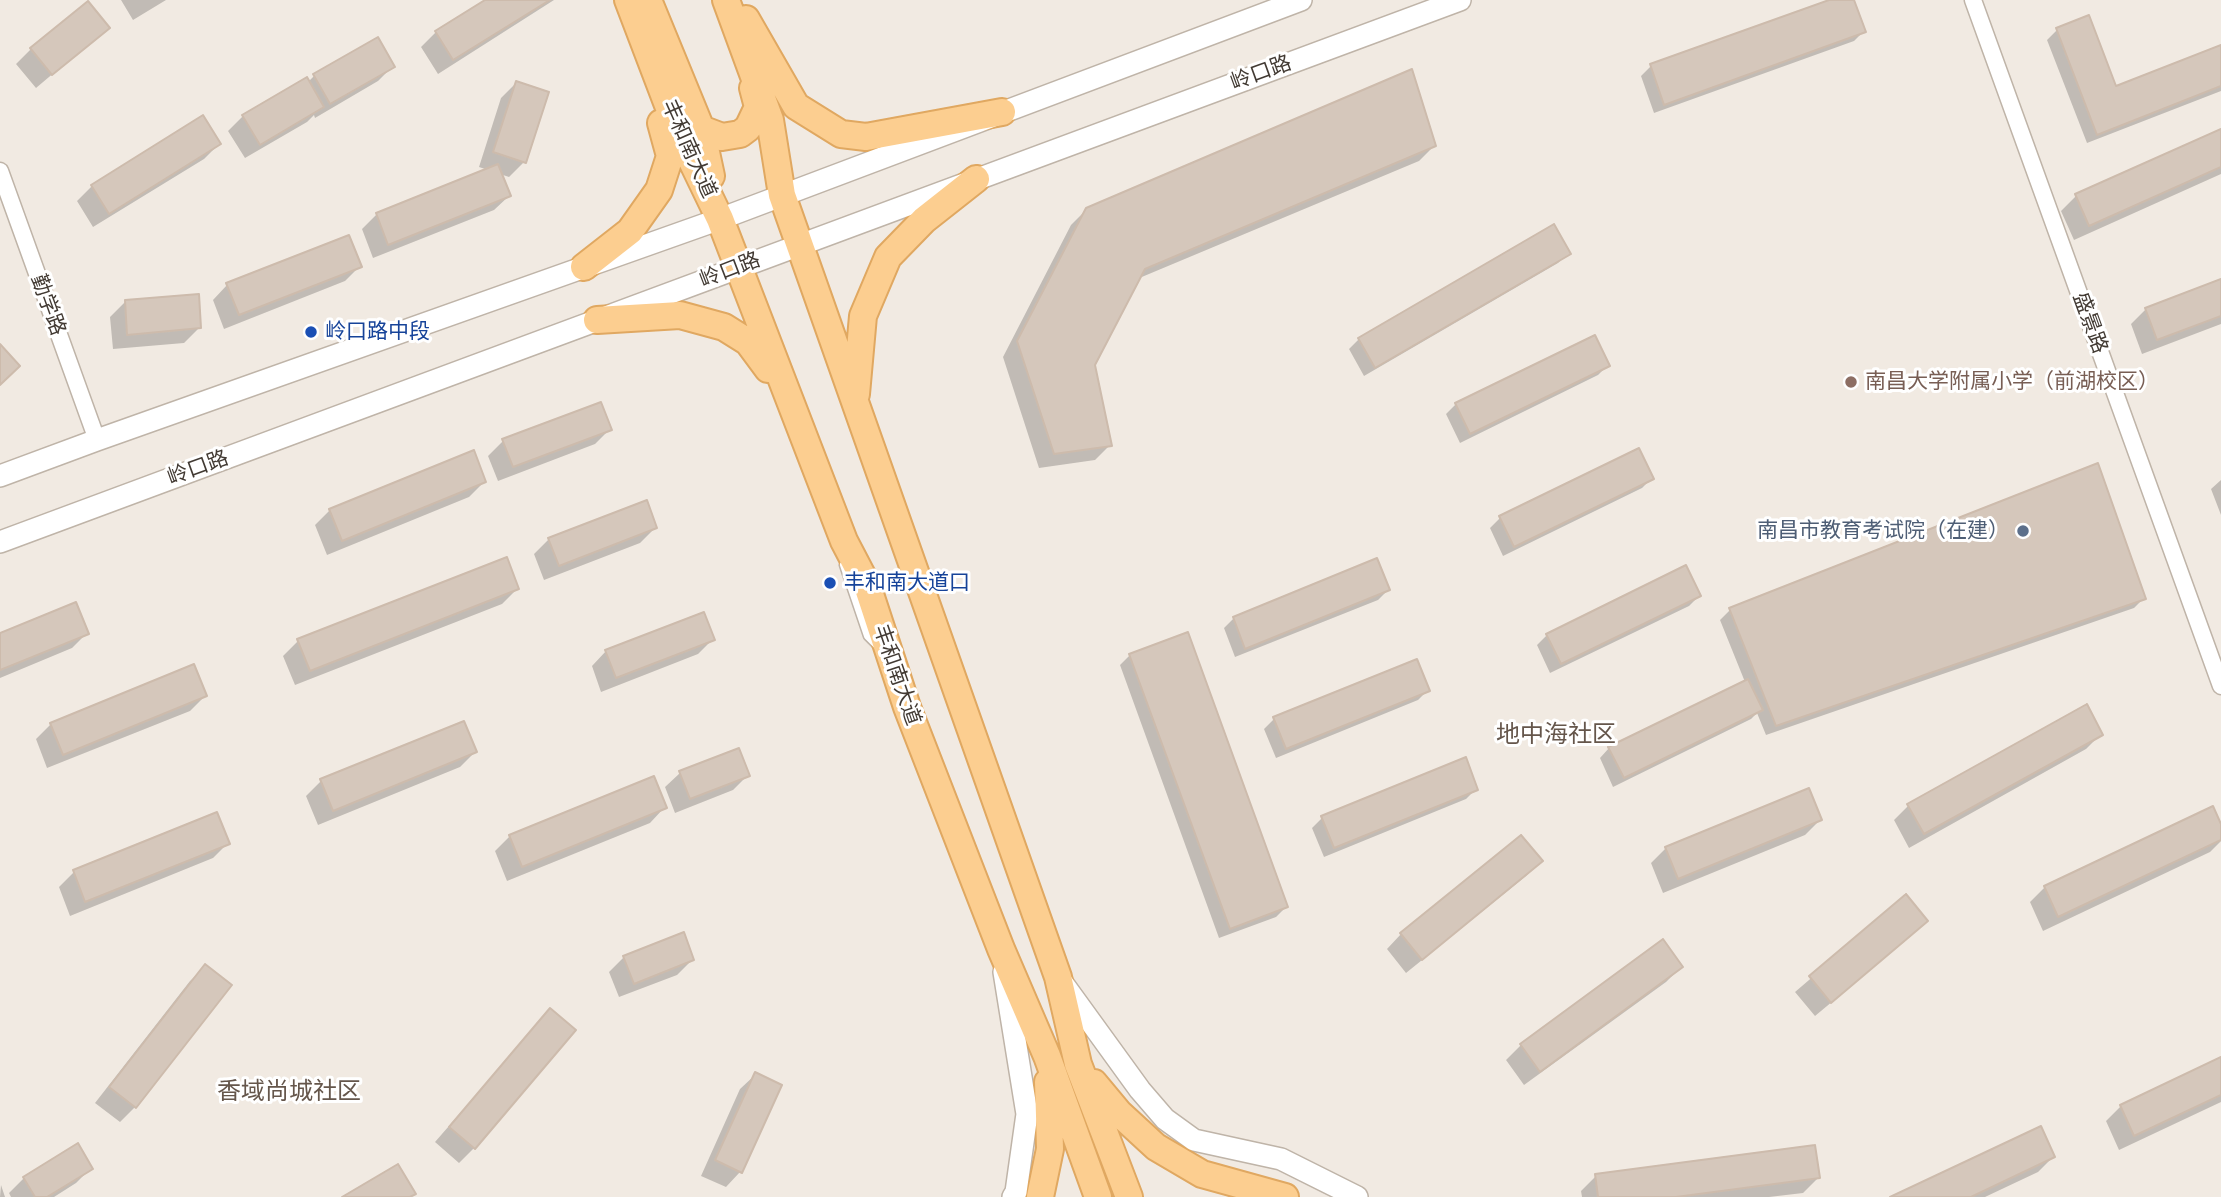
<!DOCTYPE html>
<html>
<head>
<meta charset="utf-8">
<style>
  body { margin:0 }
  canvas { display:block; background:#f1eae2 }
</style>
</head>
<body>
<canvas width="2221" height="1197"></canvas>
<script>
const context = document.querySelector('canvas').getContext('2d');
context.lineJoin = 'round';
function paint(path, color) {
  context.fillStyle = color;
  context.fill(path, 'evenodd');
}
function toPath(rows) {
  const path = new Path2D();
  for (const r of rows) {
    path.moveTo(r[0], r[1]);
    for (let i = 2; i < r.length; i += 2) path.lineTo(r[i], r[i + 1]);
  }
  return path;
}
function trace(path, color, width, dash) {
  context.strokeStyle = color;
  context.lineWidth = width;
  context.lineCap = dash ? 'butt' : 'round';
  context.setLineDash(dash || []);
  context.stroke(path);
}
function drawText(font, color, halo, rows, align = 'center') {
  context.font = font + ' Mulish,"Noto Sans SC",sans-serif';
  context.lineWidth = 6;
  context.setLineDash([]);
  context.textBaseline = 'middle';
  context.strokeStyle = halo;
  context.fillStyle = color;
  for (const [text, x, y, turn = 0] of rows) {
    context.save();
    context.translate(x, y);
    context.rotate((+turn || 0) * Math.PI / 180);
    context.textAlign = isNaN(turn) ? turn : align;
    if (halo) context.strokeText(text, 0, 0);
    context.fillText(text, 0, 0);
    context.restore();
  }
}
paint(toPath([
  [121,0,166,0,133,20],
  [488,0,554,0,438,74,421,47,436,32],
  [1834,0,1853,0,1864,31,1854,41,1654,113,1641,76,1651,66],
  [107,28,36,88,16,64,31,49],
  [2057,30,2115,88,2221,47,2221,91,2087,143,2047,40],
  [393,66,378,81,315,118,314,115,307,122,245,158,228,131,243,116,308,82,314,76],
  [516,83,524,162,509,177,500,174,509,196,494,210,373,258,362,229,377,214,488,170,479,167,501,98],
  [2221,131,2221,174,2074,240,2061,211,2076,196],
  [219,144,204,159,93,227,77,201,92,186],
  [1434,146,1419,161,1137,279,1093,365,1110,445,1095,460,1039,468,1003,357,1071,225,1087,209],
  [1568,253,1558,263,1364,376,1349,349,1359,339],
  [360,266,345,281,224,329,213,300,227,285],
  [2221,281,2221,324,2142,354,2131,324,2146,309],
  [125,302,199,328,184,343,113,349,110,317],
  [1608,365,1598,375,1460,443,1446,414,1456,404],
  [610,429,595,444,498,481,488,456,503,441],
  [1638,450,1652,478,1642,488,1503,556,1490,528,1500,518],
  [2221,480,2221,515,2211,489],
  [484,482,469,497,327,555,315,525,330,510],
  [655,528,640,543,544,580,534,554,549,539],
  [517,589,502,604,295,685,283,656,298,641],
  [1388,590,1378,600,1235,657,1224,628,1234,618],
  [1699,596,1689,606,1550,673,1537,645,1547,635],
  [2144,598,2134,608,1766,735,1757,713,1751,719,1613,787,1600,758,1609,748,1745,682,1720,620,1730,610],
  [0,634,86,634,72,648,0,678],
  [713,639,698,654,601,692,592,666,606,651],
  [1130,655,1286,907,1276,917,1219,938,1120,665],
  [1428,690,1418,700,1276,758,1264,729,1274,719],
  [205,696,190,711,47,768,36,739,51,724],
  [2101,734,2086,749,1909,848,1894,820,1909,805],
  [475,752,460,767,318,825,306,796,321,781],
  [680,773,748,775,733,790,675,813,665,787],
  [1476,789,1466,799,1324,857,1312,828,1322,818],
  [664,808,650,823,507,881,495,851,510,836],
  [1820,820,1805,835,1663,893,1651,863,1666,848],
  [2221,828,2221,841,2210,852,2043,931,2030,902,2045,887],
  [228,843,213,858,70,916,59,887,74,872],
  [1541,861,1526,876,1406,973,1387,949,1401,934],
  [1906,897,1911,936,1815,1016,1795,992],
  [1662,942,1681,967,1666,982,1524,1085,1506,1060,1521,1045],
  [624,957,692,960,677,975,619,997,609,972],
  [205,967,135,1107,120,1122,95,1103,190,981],
  [550,1010,474,1148,459,1163,435,1142],
  [2221,1059,2221,1102,2119,1150,2106,1121,2121,1106],
  [755,1075,740,1172,726,1187,701,1176,740,1089],
  [2053,1157,2038,1172,1985,1197,1895,1197],
  [91,1168,76,1183,54,1197,11,1197,9,1193,24,1178],
  [1596,1176,1818,1178,1803,1193,1769,1197,1582,1197,1581,1191],
  [1,1185,5,1197,0,1197]
]), '#0003');
const building = toPath([
  [485,0,550,0,453,60,435,31,485,0],
  [1829,0,1854,0,1866,32,1664,105,1650,64,1829,0],
  [88,1,110,28,52,75,30,48,88,1],
  [2089,15,2116,86,2221,45,2221,86,2097,135,2056,28,2089,15],
  [378,37,395,67,330,104,313,74,378,37],
  [1412,69,1436,146,1145,269,1095,365,1112,446,1054,454,1017,341,1086,208,1412,69],
  [307,77,324,107,260,145,242,115,307,77],
  [516,81,549,92,526,163,493,152,516,81],
  [203,115,221,144,109,214,91,185,203,115],
  [2221,129,2221,167,2089,226,2075,194,2221,129],
  [498,164,511,196,388,245,376,213,498,164],
  [1554,224,1571,254,1375,368,1358,338,1554,224],
  [349,235,362,267,239,315,226,283,349,235],
  [2221,279,2221,316,2157,340,2145,308,2221,279],
  [199,294,201,328,127,335,125,300,199,294],
  [1595,335,1610,366,1470,434,1455,403,1595,335],
  [0,344,20,366,0,385,0,344],
  [601,402,612,430,513,467,502,439,601,402],
  [1639,448,1654,479,1514,547,1499,516,1639,448],
  [474,450,486,482,342,541,329,509,474,450],
  [2098,463,2146,599,1776,726,1729,608,2098,463],
  [647,500,657,528,559,566,548,538,647,500],
  [507,557,519,589,310,671,297,639,507,557],
  [1377,558,1390,590,1245,649,1233,617,1377,558],
  [1686,565,1701,596,1561,664,1546,634,1686,565],
  [76,602,89,634,0,670,0,633,76,602],
  [704,612,715,640,616,678,605,650,704,612],
  [1188,632,1288,907,1230,929,1129,654,1188,632],
  [1417,659,1430,691,1286,749,1273,717,1417,659],
  [194,664,207,696,63,755,50,723,194,664],
  [1748,679,1763,710,1624,778,1608,747,1748,679],
  [2087,704,2103,735,1924,834,1907,804,2087,704],
  [464,721,477,752,333,811,320,779,464,721],
  [739,748,750,776,690,799,679,771,739,748],
  [1466,757,1478,790,1334,848,1321,816,1466,757],
  [654,776,667,808,522,867,509,835,654,776],
  [1809,788,1822,820,1678,879,1665,847,1809,788],
  [2213,806,2221,824,2221,840,2058,917,2044,886,2213,806],
  [217,812,230,844,85,902,73,870,217,812],
  [1521,835,1543,861,1422,960,1400,933,1521,835],
  [1906,894,1928,921,1831,1003,1809,976,1906,894],
  [684,932,694,960,634,984,623,956,684,932],
  [1663,939,1683,967,1540,1072,1520,1044,1663,939],
  [205,964,232,985,136,1108,109,1087,205,964],
  [550,1008,576,1030,475,1149,449,1127,550,1008],
  [2221,1057,2221,1095,2134,1136,2120,1105,2221,1057],
  [755,1072,782,1085,742,1173,715,1160,755,1072],
  [2041,1126,2055,1157,1971,1197,1890,1197,2041,1126],
  [78,1143,93,1169,47,1197,35,1197,23,1177,78,1143],
  [1815,1145,1820,1178,1676,1197,1598,1197,1595,1174,1815,1145],
  [398,1164,416,1194,410,1197,342,1197,398,1164]
]);
paint(building, '#d5c7bb');
trace(building, '#cdbbac', 2);
const service = toPath([
  [844,565,868,636,878,646]
]);
const minor = toPath([
  [1973,0,2221,686],
  [0,171,97,440]
]);
const tertiary = toPath([
  [0,476,97,440,720,219,1301,0],
  [0,542,1460,0],
  [1004,972,1027,1114,1016,1192,1013,1197],
  [1061,981,1140,1090,1165,1119,1194,1140,1281,1159,1357,1197]
]);
const primary = toPath([
  [628,0,679,134,720,219,844,541,867,585,907,707,1001,949,1047,1056,1098,1197],
  [648,0,701,129,711,176],
  [726,0,770,120,782,195,1058,977,1078,1064,1129,1197],
  [746,19,796,106,841,134,866,137,1002,112],
  [689,120,701,129,722,137,740,134,748,128,758,107,753,88],
  [584,267,630,231,659,190,670,156,661,123],
  [597,320,680,315,724,327,748,342,768,369],
  [856,394,863,316,888,257,924,220,976,179],
  [1094,1083,1119,1113,1156,1147,1202,1174,1285,1197],
  [1040,1197,1050,1149,1048,1082]
]);
trace(service, '#bfb4a8', 11);
trace(minor, '#bfb4a8', 19);
trace(tertiary, '#bfb4a8', 24);
trace(primary, '#e0a861', 30);
trace(service, '#fff', 8);
trace(minor, '#fff', 16);
trace(tertiary, '#fff', 21);
trace(primary, '#fcce90', 26);
for (const [x, y, r, color] of [
  [311,332,7,"#1a4fb4"],
  [1851,382,7,"#8d6e63"],
  [2023,531,7,"#5c6f8a"],
  [830,583,7,"#1a4fb4"]
]) {
  const dot = new Path2D();
  dot.arc(x, y, r, 0, 2 * Math.PI);
  context.fillStyle = color;
  context.fill(dot);
  trace(dot, '#fff', 2.5);
}
drawText('21px', '#423a33', '#fff', [
  ["岭口路",1261,73,-20],
  ["丰和南大道",689,149,66],
  ["岭口路",730,270,-21],
  ["勤学路",48,305,70],
  ["盛景路",2090,323,70],
  ["岭口路",198,468,-20],
  ["丰和南大道",897,675,71]
]);
drawText('21px', '#164399', '#fff', [
  ["岭口路中段",325,332],
  ["丰和南大道口",844,583]
], 'left');
drawText('21px', '#785e54', '#fff', [
  ["南昌大学附属小学（前湖校区）",1865,382]
], 'left');
drawText('21px', '#4e5e75', '#fff', [
  ["南昌市教育考试院（在建）",2009,531]
], 'right');
drawText('24px', '#65564b', '#fff', [
  ["地中海社区",1556,735],
  ["香域尚城社区",289,1092]
]);
</script>
</body>
</html>
